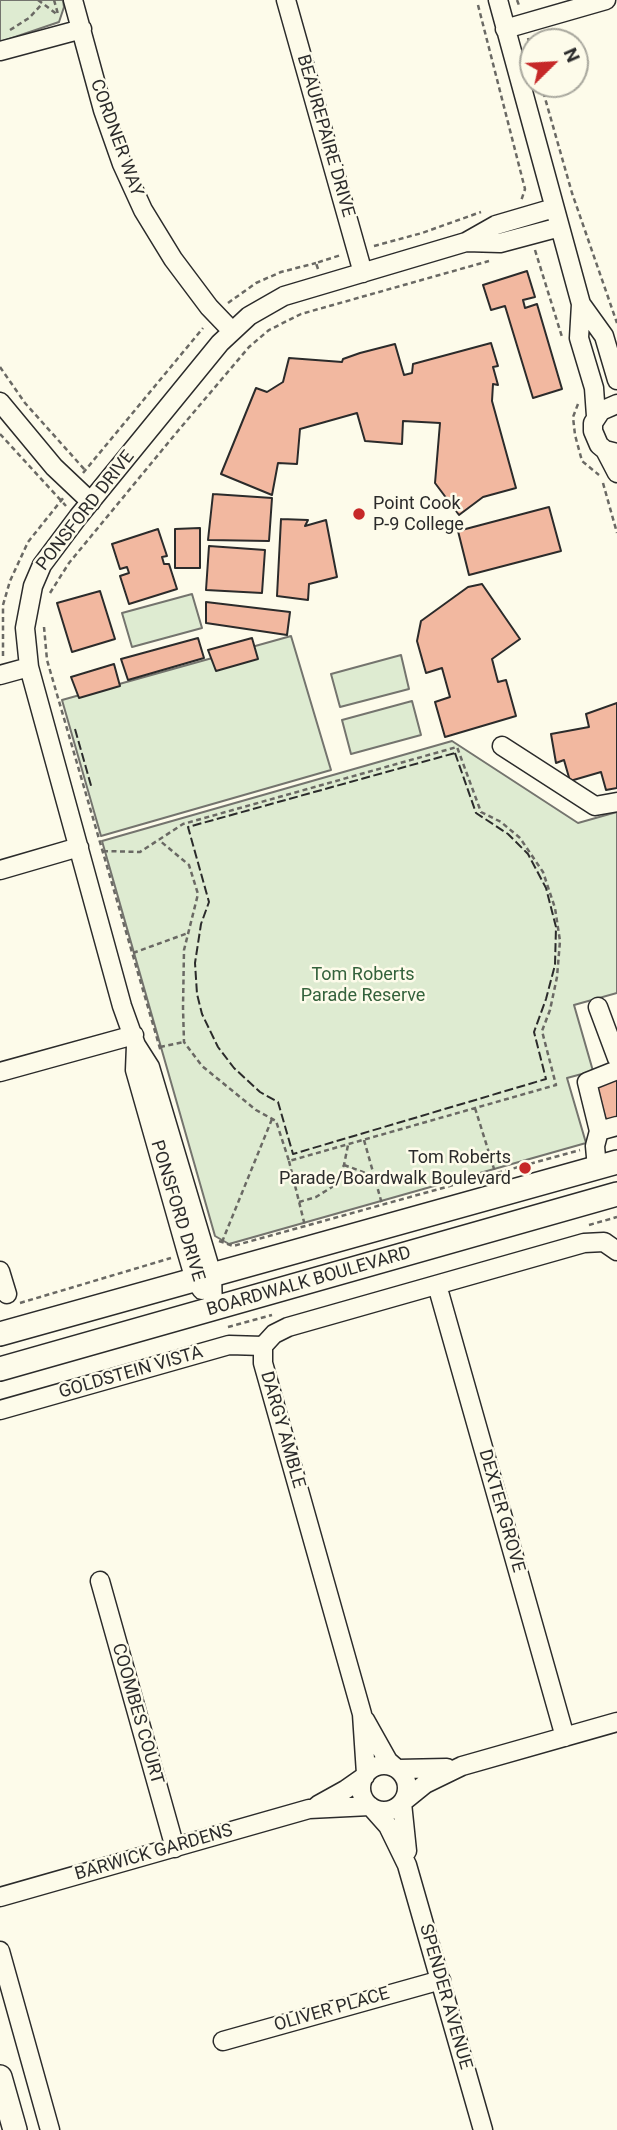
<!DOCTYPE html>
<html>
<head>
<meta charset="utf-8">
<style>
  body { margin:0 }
  #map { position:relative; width:617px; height:2130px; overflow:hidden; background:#fdfbea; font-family:Roboto,sans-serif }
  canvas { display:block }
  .north { position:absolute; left:519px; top:28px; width:70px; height:70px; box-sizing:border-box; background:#fdfbea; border:2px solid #a9a89e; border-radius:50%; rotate:66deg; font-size:19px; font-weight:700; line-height:28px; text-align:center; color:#2b2b2b }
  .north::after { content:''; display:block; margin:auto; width:24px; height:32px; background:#c62828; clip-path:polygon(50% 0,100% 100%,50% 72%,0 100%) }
</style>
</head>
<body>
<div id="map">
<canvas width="617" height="2130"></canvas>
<div class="north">N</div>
</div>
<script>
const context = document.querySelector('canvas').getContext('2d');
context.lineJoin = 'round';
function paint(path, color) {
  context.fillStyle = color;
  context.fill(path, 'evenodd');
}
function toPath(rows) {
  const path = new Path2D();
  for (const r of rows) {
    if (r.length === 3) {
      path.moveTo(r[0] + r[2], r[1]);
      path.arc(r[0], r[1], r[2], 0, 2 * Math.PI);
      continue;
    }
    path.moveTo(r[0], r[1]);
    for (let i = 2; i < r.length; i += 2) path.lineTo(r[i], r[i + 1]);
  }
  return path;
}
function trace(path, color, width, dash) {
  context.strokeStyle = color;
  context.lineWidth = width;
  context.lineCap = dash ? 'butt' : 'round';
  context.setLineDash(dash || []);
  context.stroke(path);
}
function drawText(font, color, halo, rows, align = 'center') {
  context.font = font + ' Roboto,sans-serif';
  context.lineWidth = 5;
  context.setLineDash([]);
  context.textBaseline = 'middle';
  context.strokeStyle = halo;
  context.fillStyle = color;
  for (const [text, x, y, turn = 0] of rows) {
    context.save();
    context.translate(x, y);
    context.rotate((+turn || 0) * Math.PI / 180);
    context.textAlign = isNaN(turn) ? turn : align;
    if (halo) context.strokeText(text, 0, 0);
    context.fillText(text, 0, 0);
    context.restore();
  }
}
const green = toPath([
  [0,0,63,0,64,7,59,22,0,42,0,0],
  [192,594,202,628,132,647,122,613,192,594],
  [291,636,331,770,101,836,62,700,291,636],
  [401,655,409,689,340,707,331,674,401,655],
  [412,701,421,735,351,754,342,720,412,701],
  [452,741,578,823,617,812,617,993,574,1005,593,1071,567,1078,586,1143,229,1244,215,1236,102,841,452,741]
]);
paint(green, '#deebd1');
trace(green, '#74746e', 2);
const building = toPath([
  [527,271,535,297,523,300,525,308,537,304,562,389,533,398,505,306,491,310,483,285,527,271],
  [491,343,498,366,493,367,498,385,493,384,492,401,516,488,483,497,459,515,435,483,440,423,403,421,402,444,365,441,357,413,300,429,297,464,278,463,272,495,221,474,256,388,267,392,283,382,289,358,342,362,343,359,360,353,395,344,404,375,412,373,413,364,491,343],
  [213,494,272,498,269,541,208,540,213,494],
  [549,507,561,551,469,575,458,531,549,507],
  [281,519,308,520,305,526,326,520,337,577,309,584,308,600,277,596,281,519],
  [200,528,200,568,175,568,175,529,200,528],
  [158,529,167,556,162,557,164,564,169,564,177,589,129,604,120,576,129,573,127,567,120,569,112,544,158,529],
  [209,546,265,550,262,593,206,590,209,546],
  [482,584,520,639,492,659,498,682,506,680,516,716,445,737,435,702,450,697,442,668,426,673,417,641,421,621,468,587,482,584],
  [100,591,115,639,72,652,57,603,100,591],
  [206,602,290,612,287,635,206,623,206,602],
  [198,638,204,658,128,680,121,659,198,638],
  [252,638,258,659,216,671,208,650,252,638],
  [114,664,120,686,79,698,71,677,114,664],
  [617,703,617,788,606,790,601,772,570,781,564,760,556,763,551,734,589,727,586,714,617,703],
  [617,1079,617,1123,608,1126,595,1085,617,1079]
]);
paint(building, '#f2b8a0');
trace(building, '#2b2b2b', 2);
const minor = toPath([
  [73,0,103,110,122,164,143,210,173,259,209,307,232,331],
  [286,0,363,273],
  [498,0,581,304,579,338,594,388,596,416],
  [505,29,606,0],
  [0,51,82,29],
  [466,242,500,243,560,227],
  [581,304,604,336,617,380],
  [0,402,54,467,91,502],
  [617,404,601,411,593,423,593,431,599,445,605,450,617,453],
  [605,450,617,473],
  [0,675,29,667],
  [502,746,595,806,617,802],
  [0,870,79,847],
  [598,1007,617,1058],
  [136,1045,135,1070,187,1253,195,1280,202,1290],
  [617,1070,587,1082,599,1131,617,1126],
  [0,1072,134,1035],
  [597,1168,595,1146,599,1131],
  [0,1271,7,1294],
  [437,1285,565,1737],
  [213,1309,212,1275,150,1067,136,1045,122,1006,29,667,25,628,33,586,42,565,78,517,220,343,249,316,284,296,466,242,496,225,554,208],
  [0,1410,229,1345,263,1346],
  [100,1581,175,1848],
  [365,1720,388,1761,396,1768],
  [384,1788,23],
  [398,1769,447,1768],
  [366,1774,362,1714,263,1363,263,1346,274,1334,288,1327,584,1243,604,1242,617,1251],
  [404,1801,425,1784,462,1766,617,1722],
  [402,1803,407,1851],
  [318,1805,345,1790,365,1776],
  [372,1808,388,1826,407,1865,483,2130],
  [0,1897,309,1809,370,1806],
  [0,1951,50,2130],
  [223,2041,441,1980]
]);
const major = toPath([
  [0,1334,617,1162],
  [0,1369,617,1194],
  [0,2077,15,2130]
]);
trace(minor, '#2b2b2b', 21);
trace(major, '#2b2b2b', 26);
trace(toPath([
  [38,0,58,15],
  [54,0,58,14],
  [517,0,520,8],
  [478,5,525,189,521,201],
  [10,30,29,18,42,4],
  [528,38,533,55],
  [541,84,572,193,617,323],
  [374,246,422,233,481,212],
  [535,250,562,337],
  [318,269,316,263,341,255],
  [228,303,256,283,281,272,316,263],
  [0,367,25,403,85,470],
  [578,404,573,417,575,435,582,461,599,475],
  [0,434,66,506],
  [83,473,203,328],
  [603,483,617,533],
  [50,593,69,563,177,432,249,347,269,330,301,314,489,261],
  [44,627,47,660,161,1052],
  [3,656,3,605,10,581,28,542,64,497],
  [103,851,140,852,183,824,457,747,481,812,501,822,520,838,543,872,555,908,560,941,557,977,550,1010,542,1031,556,1085,289,1161,276,1121,256,1110,202,1066,184,1042,183,1008,184,950,198,894,189,865,159,840],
  [133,953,188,933],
  [160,1047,184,1042],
  [475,1108,495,1172],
  [364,1140,382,1204],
  [289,1161,305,1226],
  [344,1165,374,1176],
  [299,1202,316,1197,332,1187,344,1165,348,1145],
  [589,1225,617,1217],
  [219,1241,233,1246,580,1150],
  [222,1242,272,1119],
  [20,1303,171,1258],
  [228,1327,272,1315]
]), '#6a6964', 2.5, [5, 3.5]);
trace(minor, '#fdfbea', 18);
trace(major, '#fdfbea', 23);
trace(toPath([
  [75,729,92,789],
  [455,753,476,813,508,834,528,854,546,888,556,927,555,965,546,999,534,1032,546,1079,293,1154,278,1102,260,1092,234,1068,218,1047,202,1014,197,994,195,963,201,924,209,902,188,827,455,753]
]), '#2b2b2b', 2, [9, 3.5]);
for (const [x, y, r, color] of [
  [359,514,7,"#c62828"],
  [525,1168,7,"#c62828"]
]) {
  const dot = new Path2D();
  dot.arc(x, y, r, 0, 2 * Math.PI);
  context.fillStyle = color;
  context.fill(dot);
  trace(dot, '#fdfbea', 2.5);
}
drawText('18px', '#2b2b2b', '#fdfbea', [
  ["BEAUREPAIRE DRIVE",325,136,74],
  ["CORDNER WAY",116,138,70],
  ["PONSFORD DRIVE",86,511,-52],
  ["PONSFORD DRIVE",177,1211,73],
  ["BOARDWALK BOULEVARD",309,1282,-16],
  ["GOLDSTEIN VISTA",131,1373,-16],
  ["DARGY AMBLE",282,1430,74],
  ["DEXTER GROVE",501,1511,74],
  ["COOMBES COURT",137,1714,74],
  ["BARWICK GARDENS",154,1853,-16],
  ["SPENDER AVENUE",445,1997,74],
  ["OLIVER PLACE",332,2010,-16]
]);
drawText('18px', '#2b2b2b', '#fdfbea', [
  ["Point Cook",373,504],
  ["P-9 College",373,525],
  ["Tom Roberts",511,1158,"right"],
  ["Parade/Boardwalk Boulevard",511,1179,"right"]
], 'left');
drawText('18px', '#34623c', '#fdfbea', [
  ["Tom Roberts",363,975],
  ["Parade Reserve",363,996]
]);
</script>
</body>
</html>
